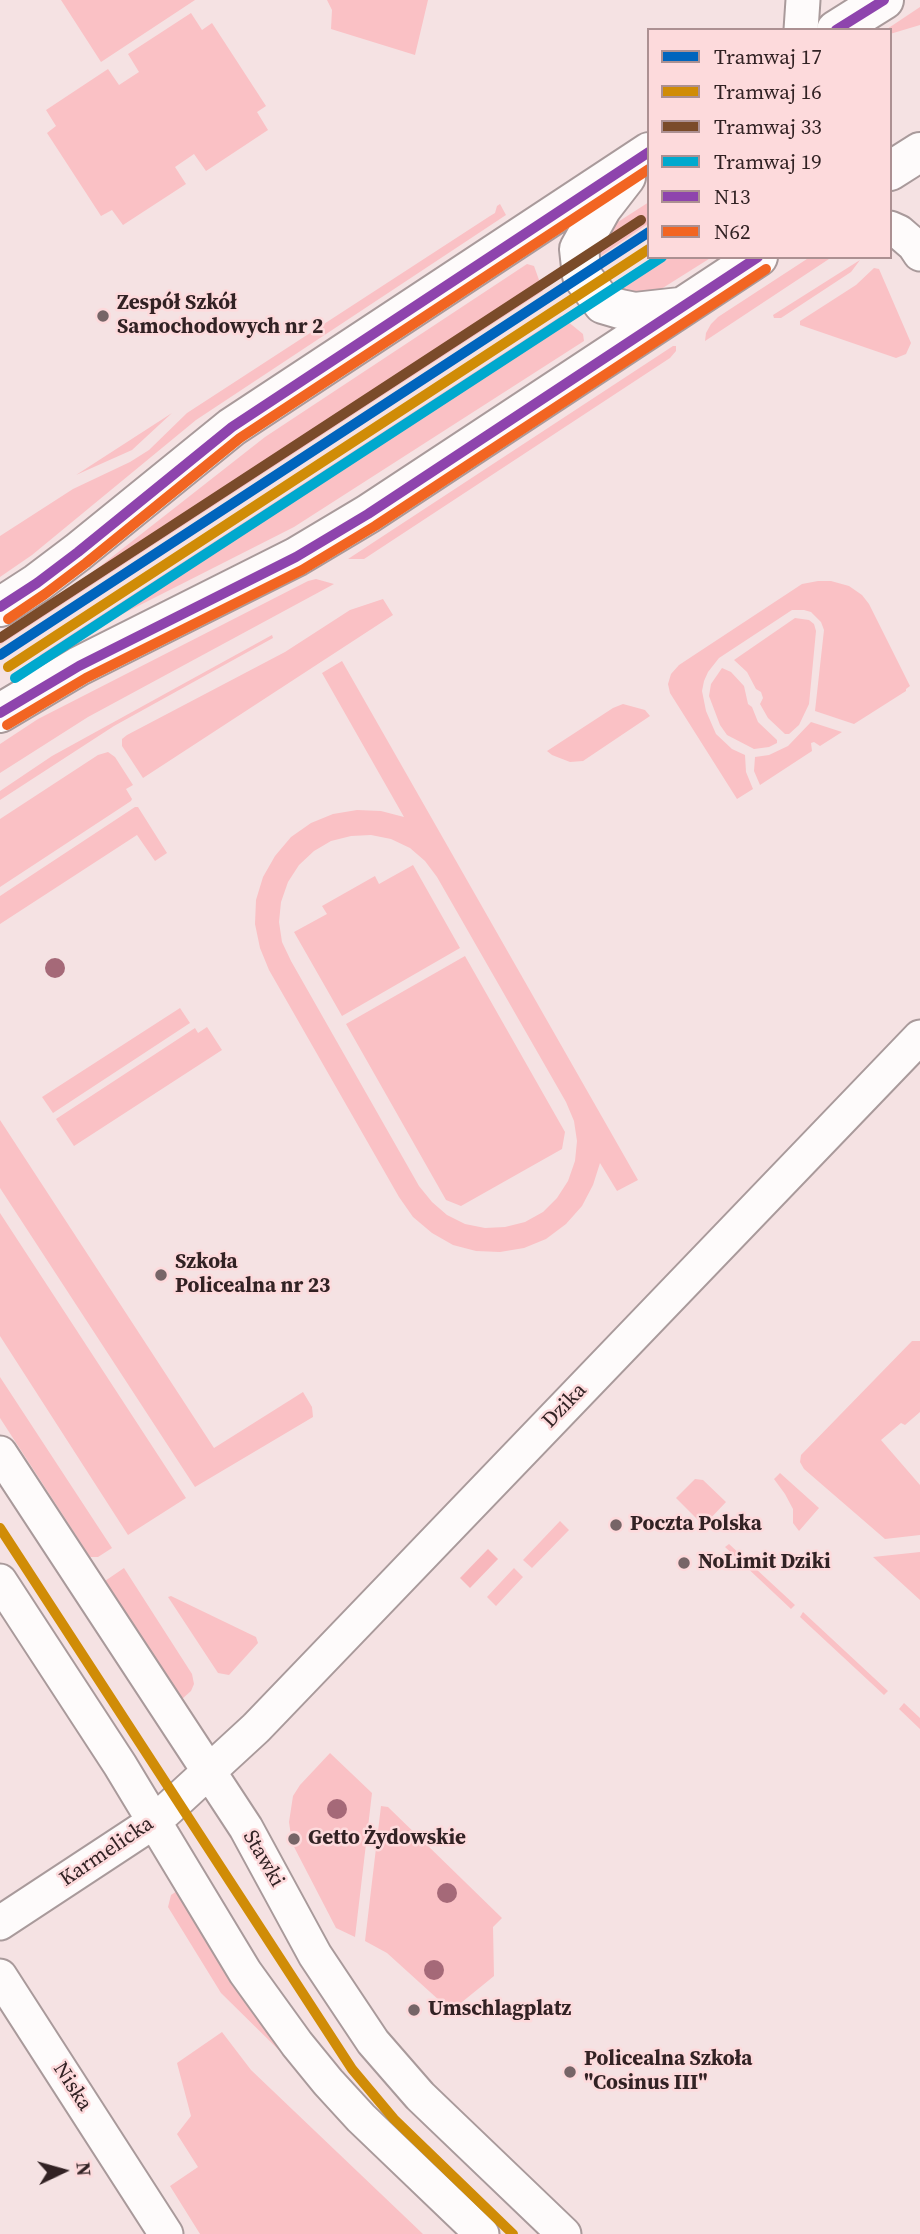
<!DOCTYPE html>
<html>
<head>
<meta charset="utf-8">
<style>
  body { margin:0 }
  #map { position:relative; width:920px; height:2234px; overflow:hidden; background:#f5e2e3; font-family:"Source Serif 4",serif }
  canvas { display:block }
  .legend { position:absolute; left:647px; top:28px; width:245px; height:231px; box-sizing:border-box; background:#fddadc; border:2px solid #ac9092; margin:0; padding:9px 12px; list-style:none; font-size:21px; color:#322224 }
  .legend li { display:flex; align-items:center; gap:14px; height:35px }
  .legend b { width:35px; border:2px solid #ac9092 }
  .north { position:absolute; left:28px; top:2136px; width:70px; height:70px; -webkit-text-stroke:5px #fddadc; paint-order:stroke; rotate:85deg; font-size:19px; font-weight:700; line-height:28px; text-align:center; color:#322224 }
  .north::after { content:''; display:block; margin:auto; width:24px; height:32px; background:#322224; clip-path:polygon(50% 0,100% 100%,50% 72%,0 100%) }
</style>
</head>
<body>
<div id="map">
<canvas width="920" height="2234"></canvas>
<ul class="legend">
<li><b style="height:9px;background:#0065bd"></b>Tramwaj 17</li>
<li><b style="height:9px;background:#d08c07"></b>Tramwaj 16</li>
<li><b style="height:9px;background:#7a4b2a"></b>Tramwaj 33</li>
<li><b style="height:9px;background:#00a9ce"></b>Tramwaj 19</li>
<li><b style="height:9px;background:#8e44ad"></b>N13</li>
<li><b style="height:9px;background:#f26522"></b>N62</li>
</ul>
<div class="north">N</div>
</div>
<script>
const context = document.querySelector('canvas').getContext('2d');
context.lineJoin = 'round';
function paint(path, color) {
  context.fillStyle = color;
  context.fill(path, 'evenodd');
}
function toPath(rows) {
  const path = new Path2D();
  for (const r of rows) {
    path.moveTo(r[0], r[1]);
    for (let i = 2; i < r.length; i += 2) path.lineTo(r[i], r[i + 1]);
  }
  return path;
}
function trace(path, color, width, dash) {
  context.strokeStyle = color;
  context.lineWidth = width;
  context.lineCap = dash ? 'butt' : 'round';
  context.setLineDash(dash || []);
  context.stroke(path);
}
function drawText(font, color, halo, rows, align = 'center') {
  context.font = font + ' "Source Serif 4",serif';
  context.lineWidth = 5;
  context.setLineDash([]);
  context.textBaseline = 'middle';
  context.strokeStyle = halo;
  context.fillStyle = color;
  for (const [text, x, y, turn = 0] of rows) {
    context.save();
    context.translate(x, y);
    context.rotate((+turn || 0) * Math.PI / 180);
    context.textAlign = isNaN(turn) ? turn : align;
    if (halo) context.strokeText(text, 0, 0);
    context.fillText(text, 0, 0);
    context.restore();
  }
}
paint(toPath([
  [61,0,195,0,101,62],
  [327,0,428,0,415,55,331,29,332,10],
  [920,7,920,25,890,34,890,30,887,29],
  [191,13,202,30,212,23,266,106,257,112,268,130,206,171,194,154,175,167,186,184,123,225,112,210,101,216,47,133,56,126,46,110,108,69,119,85,139,72,128,54],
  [649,202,649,223,592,262,607,229],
  [500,204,506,215,196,420,32,555,0,577,0,536,73,489,130,462,149,450,187,413,490,216,495,213,497,206],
  [655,257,712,257,650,296,609,287],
  [810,257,832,257,705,341,706,333,711,324,718,317],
  [860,260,851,272,781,318,774,318,773,315],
  [527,264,534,266,543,291,0,645,0,637,75,586,265,437],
  [874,268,879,269,911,343,906,354,896,358,800,325,800,321,856,285],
  [561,316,583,334,584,341,294,527,79,636,79,641,42,659,40,655],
  [673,346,676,346,676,351,670,358,364,559,348,559],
  [172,413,132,450,76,475],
  [316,579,334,584,88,717,0,773,0,744,38,719,308,581],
  [818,581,831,581,849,586,862,595,869,604,910,686,906,689,906,691,854,724,815,711,824,630,821,622,811,612,804,610,792,610,719,658,708,672,704,681,702,691,706,711,716,734,732,749,745,755,746,772,753,789,737,799,670,693,668,684,671,674,679,665,802,584],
  [383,599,393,615,143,778,122,746,122,739,127,735,285,652,350,610],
  [795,618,809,620,814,624,816,631,809,704,799,725,789,734,785,734,768,718,760,704,763,698,761,692,756,689,747,672,734,660],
  [272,635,273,638,114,726,0,800,0,791,52,756],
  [342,661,638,1180,617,1191,600,1163,593,1185,582,1206,566,1224,546,1239,524,1248,500,1252,476,1251,453,1245,432,1233,413,1217,399,1197,269,970,260,948,255,924,256,900,263,877,275,856,291,837,311,823,333,814,357,810,381,811,404,817,322,673],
  [371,835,391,839,410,848,425,861,437,877,566,1102,574,1121,577,1141,575,1161,568,1181,557,1198,543,1212,525,1222,505,1227,485,1228,465,1224,447,1215,432,1202,419,1186,291,961,282,942,279,922,281,902,288,882,299,865,314,851,331,841,351,836],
  [722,668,731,672,744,686,748,704,752,707,758,722,777,740,777,743,769,747,754,749,727,735,720,725,709,696,711,684],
  [623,704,645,710,650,716,583,761,570,762,552,755,547,751,613,708],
  [811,722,842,732,820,746,814,742,811,743,812,751,760,785,754,771,755,757,769,755,788,746],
  [108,752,115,757,133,785,126,789,132,799,131,801,0,887,0,819,98,755],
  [135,807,138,807,167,853,155,861,137,835,0,924,0,896],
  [413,865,460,948,342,1016,294,932,327,914,322,906,375,876,379,884],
  [465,956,565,1132,562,1149,461,1206,446,1200,346,1024],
  [180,1008,190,1023,53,1113,42,1097],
  [207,1027,222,1050,74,1146,56,1119,195,1028,198,1033],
  [0,1120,214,1448,303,1392,312,1407,313,1417,195,1487,0,1188],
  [0,1213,186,1498,128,1535,0,1336],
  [912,1341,920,1341,920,1412,905,1425,901,1423,881,1440,920,1485,920,1535,885,1539,804,1469,800,1462,801,1455],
  [0,1377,112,1548,98,1557,90,1557,0,1418],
  [780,1473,819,1508,799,1531,793,1523,793,1509,785,1494,774,1479],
  [695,1479,703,1480,726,1502,707,1522,700,1522,676,1498],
  [560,1521,569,1530,532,1568,523,1560],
  [729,1544,795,1605,791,1609,725,1547],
  [920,1552,920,1600,873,1557],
  [124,1568,192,1674,194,1684,191,1691,182,1699,105,1581],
  [514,1568,523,1577,496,1606,487,1597],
  [171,1596,256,1637,258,1643,229,1675,218,1673,168,1597],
  [803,1612,888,1691,884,1695,800,1617],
  [904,1703,920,1718,920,1729,899,1709],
  [330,1753,372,1793,355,1937,336,1928,292,1843,289,1822,293,1796,300,1785],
  [381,1806,388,1807,502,1918,493,1927,494,1976,451,2011,387,1953,365,1941],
  [177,1891,288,2059,221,1993,168,1907,171,1895],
  [222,2032,251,2070,423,2234,200,2234,170,2186,198,2167,177,2134,191,2116,177,2063]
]), '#fac1c5');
paint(toPath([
  [488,1549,498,1559,470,1588,460,1578]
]), '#f8b7bc');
const minor = toPath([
  [801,30,803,0],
  [890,228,899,232,914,245,920,254],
  [0,1453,246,1828,315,1955,373,2042,420,2096,564,2234],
  [0,1581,120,1765,245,1972,297,2044,328,2082,361,2118,482,2234],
  [0,1923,155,1821,256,1728,920,1037],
  [0,1976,166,2234]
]);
const major = toPath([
  [836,30,884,0],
  [890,171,920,152],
  [626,177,602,208,579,249,582,276,603,304,620,309,635,312,680,307],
  [0,607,37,583,78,552,232,427,649,152],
  [0,713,79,666,296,557,368,514,758,257]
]);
trace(minor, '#a99a9b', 37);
trace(major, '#a99a9b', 42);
trace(minor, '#fefbfb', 33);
trace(major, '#fefbfb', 38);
trace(toPath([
  [836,30,884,0],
  [0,607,37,583,78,552,232,427,649,152],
  [0,713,79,666,296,557,368,514,758,257]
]), '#8e44ad', 10);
trace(toPath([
  [8,619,45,594,86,563,240,438,649,169],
  [7,725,86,678,302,570,375,526,766,269]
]), '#f26522', 10);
trace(toPath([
  [0,655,649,232]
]), '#0065bd', 10);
trace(toPath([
  [8,667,649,249],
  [0,1528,352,2069,394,2119,513,2234]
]), '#d08c07', 10);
trace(toPath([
  [0,638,641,220]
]), '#7a4b2a', 10);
trace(toPath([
  [15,678,662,257]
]), '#00a9ce', 10);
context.fillStyle = '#a56978';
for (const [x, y] of [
  [55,968],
  [337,1809],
  [447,1893],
  [434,1970]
]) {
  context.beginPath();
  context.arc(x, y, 10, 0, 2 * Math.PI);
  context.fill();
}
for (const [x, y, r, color] of [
  [103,316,7,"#766567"],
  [161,1275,7,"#766567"],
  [616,1525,7,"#766567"],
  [684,1563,7,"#766567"],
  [294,1839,7,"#766567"],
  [414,2010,7,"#766567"],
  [570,2072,7,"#766567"]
]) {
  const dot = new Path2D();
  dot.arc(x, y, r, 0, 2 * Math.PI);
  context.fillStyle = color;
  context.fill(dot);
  trace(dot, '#fddadc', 2.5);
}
drawText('bold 21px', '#322224', '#fddadc', [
  ["Zespół Szkół",117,304],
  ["Samochodowych nr 2",117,328],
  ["Szkoła",175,1263],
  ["Policealna nr 23",175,1287],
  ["Poczta Polska",630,1525],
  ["NoLimit Dziki",698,1563],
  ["Getto Żydowskie",308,1839],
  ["Umschlagplatz",428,2010],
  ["Policealna Szkoła",584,2060],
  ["\"Cosinus III\"",584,2084]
], 'left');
drawText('21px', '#322224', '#fddadc', [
  ["Dzika",565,1406,-46],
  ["Karmelicka",107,1852,-34],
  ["Stawki",263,1859,60],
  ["Niska",72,2087,57]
]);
</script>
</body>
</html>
